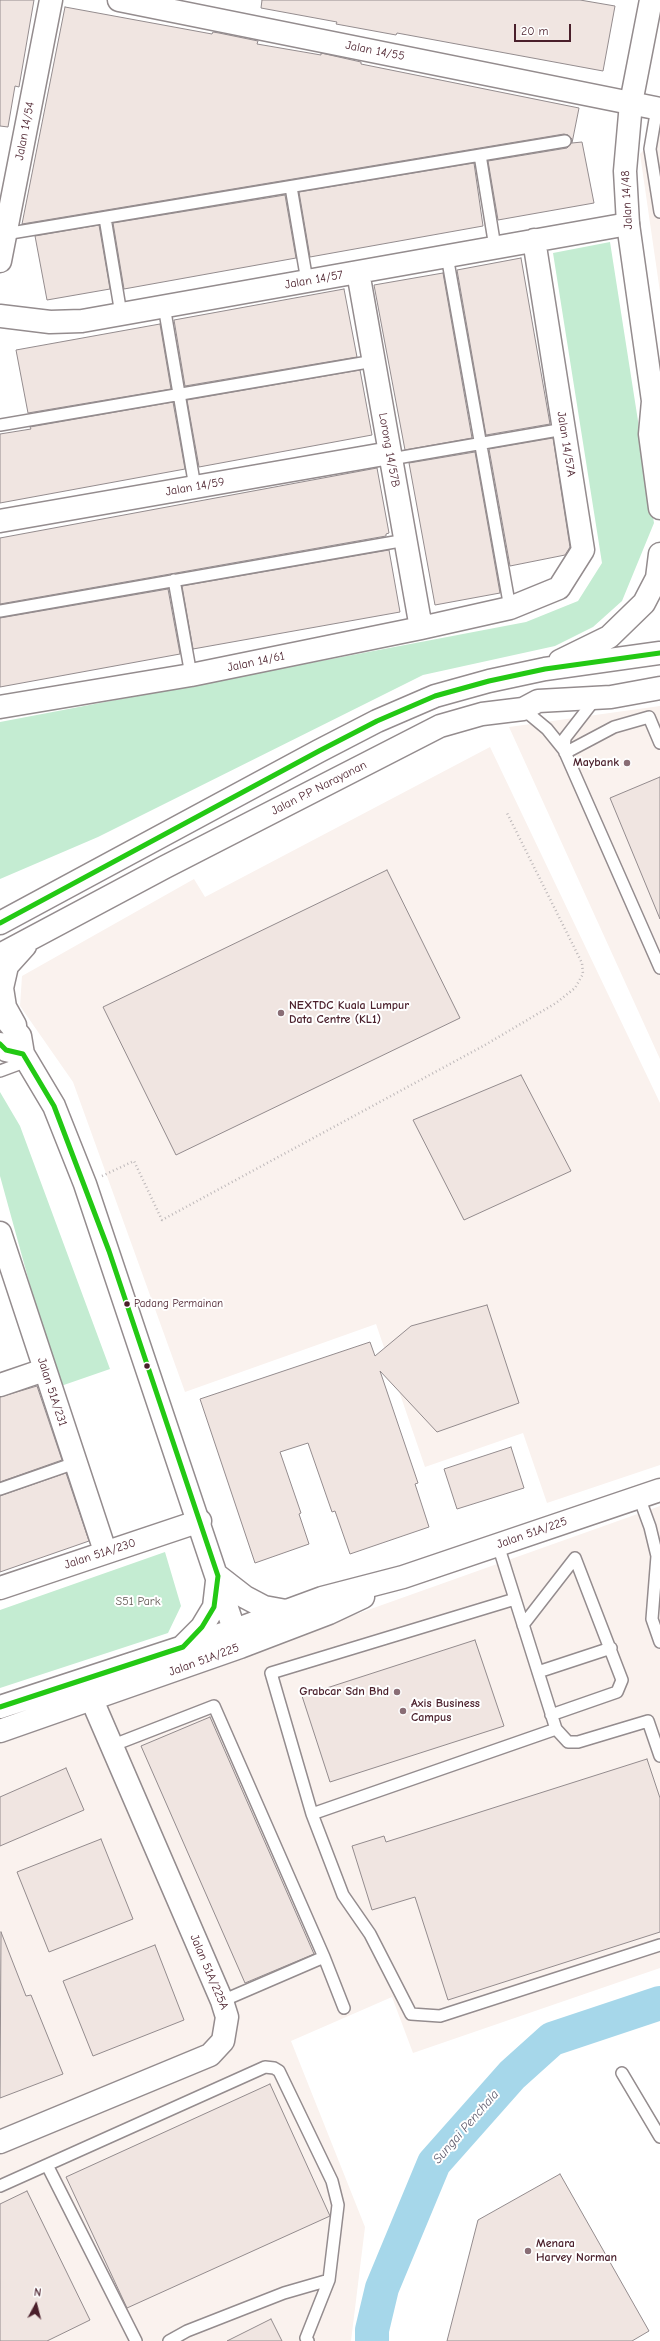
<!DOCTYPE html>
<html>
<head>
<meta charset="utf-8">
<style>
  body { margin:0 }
  #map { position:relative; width:660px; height:2341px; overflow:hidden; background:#fff; font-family:"Comic Neue",sans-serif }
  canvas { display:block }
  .north { position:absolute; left:16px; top:2285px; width:40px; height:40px; -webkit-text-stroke:3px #fff; paint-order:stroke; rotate:7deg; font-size:11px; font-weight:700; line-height:16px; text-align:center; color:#4a1f2b }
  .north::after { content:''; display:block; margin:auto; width:14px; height:18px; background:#4a1f2b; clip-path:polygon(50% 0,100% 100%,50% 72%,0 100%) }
  .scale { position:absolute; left:514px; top:24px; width:57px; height:18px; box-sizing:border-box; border:2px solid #4a1f2b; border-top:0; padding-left:5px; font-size:12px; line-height:14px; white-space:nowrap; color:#4a1f2b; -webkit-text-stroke:3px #fff; paint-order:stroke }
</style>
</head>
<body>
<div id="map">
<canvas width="660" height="2341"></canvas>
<div class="north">N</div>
<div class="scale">20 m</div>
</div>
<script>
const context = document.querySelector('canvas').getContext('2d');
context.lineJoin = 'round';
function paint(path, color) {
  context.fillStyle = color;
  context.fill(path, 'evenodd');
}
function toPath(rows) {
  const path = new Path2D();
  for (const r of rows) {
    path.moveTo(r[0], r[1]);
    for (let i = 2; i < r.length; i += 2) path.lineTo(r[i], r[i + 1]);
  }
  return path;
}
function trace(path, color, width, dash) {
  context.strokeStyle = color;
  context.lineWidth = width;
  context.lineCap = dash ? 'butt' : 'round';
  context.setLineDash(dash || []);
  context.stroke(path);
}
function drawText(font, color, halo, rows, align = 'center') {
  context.font = font + ' "Comic Neue",sans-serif';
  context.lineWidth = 4;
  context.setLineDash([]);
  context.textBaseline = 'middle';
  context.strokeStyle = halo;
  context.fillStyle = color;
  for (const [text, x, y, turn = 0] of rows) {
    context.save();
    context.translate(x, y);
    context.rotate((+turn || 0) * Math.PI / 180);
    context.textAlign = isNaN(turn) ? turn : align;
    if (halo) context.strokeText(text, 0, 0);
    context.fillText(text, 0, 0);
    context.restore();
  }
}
paint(toPath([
  [660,132,660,292,640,154],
  [660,706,660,1059,509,727],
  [490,747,660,1103,660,1465,547,1503,523,1433,425,1467,376,1324,185,1392,73,1082,20,1006,22,976,194,879,205,897],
  [660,1506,660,1968,413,2053,392,1997,291,2041,365,2227,351,2341,0,2341,0,1741]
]), '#faf2ee');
paint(toPath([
  [610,242,654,523,622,601,593,627,555,646,423,675,98,837,0,879,0,722,526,622,578,601,602,563,553,253],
  [0,1092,20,1126,110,1369,58,1387,0,1176],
  [165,1552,181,1606,168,1633,0,1688,0,1610]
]), '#c4ecd2');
trace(toPath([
  [372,2341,372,2330,382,2288,434,2163,512,2075,552,2039,660,2003]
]), '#a6d7ea', 34);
const building = toPath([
  [0,0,34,0,19,87,15,86,8,127,0,126,0,0],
  [262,0,580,0,615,6,603,71,397,33,396,35,336,24,337,22,261,8,262,0],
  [65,7,212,34,213,32,219,33,258,41,257,44,321,55,321,53,361,62,361,64,579,108,572,143,582,142,594,203,498,220,488,161,567,148,571,144,572,139,568,135,564,134,22,224,65,7],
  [474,163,483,226,310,257,299,192,474,163],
  [285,195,296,258,124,289,113,223,285,195],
  [99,225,110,289,47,300,35,236,99,225],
  [521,258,550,424,486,435,457,270,521,258],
  [443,273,472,438,405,450,374,285,443,273],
  [344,289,357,357,185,386,174,320,344,289],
  [160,324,171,389,28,413,16,350,160,324],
  [360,370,372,435,199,467,187,400,360,370],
  [173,402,185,469,0,503,0,434,31,429,30,427,173,402],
  [553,438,570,547,565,555,510,566,489,449,553,438],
  [475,452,500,593,435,605,409,463,475,452],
  [377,468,389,533,386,534,386,536,0,604,0,538,377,468],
  [389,550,400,612,193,649,182,586,389,550],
  [168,589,180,654,0,687,0,618,168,589],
  [660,777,660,919,610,798,660,777],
  [387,870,460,1018,176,1155,103,1007,387,870],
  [521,1075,571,1171,464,1220,413,1120,521,1075],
  [487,1305,519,1403,437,1432,380,1371,418,1483,415,1484,429,1527,350,1554,335,1511,332,1512,308,1443,280,1452,301,1513,299,1514,309,1544,255,1563,200,1399,370,1342,375,1356,411,1326,487,1305],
  [37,1386,62,1460,0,1482,0,1397,37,1386],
  [511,1447,524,1488,457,1509,444,1469,511,1447],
  [66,1473,89,1541,0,1572,0,1496,66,1473],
  [475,1640,504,1726,330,1782,302,1696,475,1640],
  [210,1717,314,1954,245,1983,141,1746,210,1717],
  [647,1759,660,1798,660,1932,448,2000,415,1897,372,1910,352,1846,384,1836,386,1842,647,1759],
  [66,1768,84,1810,0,1846,0,1797,66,1768],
  [101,1839,133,1919,49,1952,17,1872,101,1839],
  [1,1932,26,1996,31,1995,63,2074,0,2098,1,1932],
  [155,1945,184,2020,93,2056,63,1981,155,1945],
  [270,2084,330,2216,127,2308,66,2177,270,2084],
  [560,2174,649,2331,632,2341,447,2341,478,2220,560,2174],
  [27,2191,90,2320,47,2341,0,2341,0,2204,27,2191],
  [271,2319,282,2341,227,2341,271,2319]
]);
paint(building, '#f0e5e1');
trace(building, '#948c8e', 1);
const lane = toPath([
  [657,108,650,149,660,212],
  [480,155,495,247],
  [291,187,307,281],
  [105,218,121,314],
  [5,234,565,141],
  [447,256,510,608],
  [164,306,195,487],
  [0,425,374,361],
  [391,459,564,429],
  [174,580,191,675],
  [0,611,406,540],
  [523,709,547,729,564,750,565,738,596,698],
  [564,750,660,968],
  [565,753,614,727,649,717,660,743],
  [0,1071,27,1061],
  [0,1489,75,1463],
  [639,1497,650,1527,657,1556,652,1619,660,1642],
  [515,1599,271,1673,312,1814,343,1895,370,1934,411,2014,440,2016,660,1945],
  [523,1625,575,1558,622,1680,617,1692,551,1715],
  [538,1672,611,1648],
  [556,1729,568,1742,578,1742,648,1721,660,1756],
  [111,1746,214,1706,324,1957,222,2001],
  [312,1814,556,1729,498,1545],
  [324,1957,344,2008],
  [622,2073,660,2137],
  [47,2165,136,2341],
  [0,2186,265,2067,274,2068,279,2071,332,2181,338,2205,329,2280,306,2338,308,2341],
  [169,2341,187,2331,284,2293,329,2280]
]);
const street = toPath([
  [119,0,660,109],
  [0,261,51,0],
  [358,272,421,628],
  [0,316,50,322,82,321,628,224],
  [0,521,390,453],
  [0,707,191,675,421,628,510,608,559,588,583,550,534,240],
  [0,1233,105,1551],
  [0,1385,44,1370],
  [0,1588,200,1521],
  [0,2142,210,2055,223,2041,227,2017,222,2001,92,1700]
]);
const secondary = toPath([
  [651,0,631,103,625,171,628,224,653,401,660,419],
  [653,401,650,434,660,508],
  [560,661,609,637,644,603,657,578,660,554],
  [0,923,319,751,377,721,435,696,489,681,545,669,660,653],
  [0,955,165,867,440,726,482,714,523,709,538,701,611,697,660,688],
  [0,1012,20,1036,23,1054,54,1106,85,1184,240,1647],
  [15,1025,5,1007,2,988,7,966,25,946],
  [0,1044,6,1050,23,1054],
  [218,1576,245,1597,264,1607,286,1611],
  [183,1646,202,1627,214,1607,217,1581],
  [0,1707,235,1630,322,1598,403,1577,660,1490],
  [0,1731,240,1647,329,1613,363,1597]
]);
trace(lane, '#948c8e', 14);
trace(street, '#948c8e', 25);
trace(secondary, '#948c8e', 25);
trace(toPath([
  [102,1176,134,1161,162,1220,485,1045,556,1003,575,988,583,974,582,963,506,811]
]), '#bdb8b9', 2.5, [1, 3]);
trace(lane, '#fff', 11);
trace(street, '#fff', 22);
trace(secondary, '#fff', 22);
trace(toPath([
  [0,923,319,751,377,721,435,696,489,681,545,669,660,653],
  [0,1044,6,1050,23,1054,54,1106,109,1251,218,1576,214,1607,202,1627,183,1647,0,1707]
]), '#23c914', 5);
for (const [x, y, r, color] of [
  [627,763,4,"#896d75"],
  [281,1013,4,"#896d75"],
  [127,1304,3.5,"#4a1f2b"],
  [147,1366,3.5,"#4a1f2b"],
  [397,1692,4,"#896d75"],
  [403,1711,4,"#896d75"],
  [528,2251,4,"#896d75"]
]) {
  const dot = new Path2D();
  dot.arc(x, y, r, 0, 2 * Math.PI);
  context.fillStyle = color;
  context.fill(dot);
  trace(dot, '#fff', 1.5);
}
drawText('11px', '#4a1f2b', '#fff', [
  ["Padang Permainan",134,1304]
], 'left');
drawText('12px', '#4a1f2b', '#fff', [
  ["Jalan 14/55",375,51,11],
  ["Jalan 14/54",25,131,-79],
  ["Jalan 14/48",627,200,-93],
  ["Jalan 14/57",314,280,-10],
  ["Jalan 14/57A",566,444,81],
  ["Lorong 14/57B",389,450,80],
  ["Jalan 14/59",195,487,-10],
  ["Jalan 14/61",256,662,-12],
  ["Jalan P.P Narayanan",319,788,-27],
  ["Jalan 51A/231",52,1392,72],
  ["Jalan 51A/225",532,1533,-19],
  ["Jalan 51A/230",100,1554,-18],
  ["Jalan 51A/225",204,1660,-20],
  ["Jalan 51A/225A",209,1972,67]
]);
drawText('bold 12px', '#4a1f2b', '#fff', [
  ["Maybank",619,763,"right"],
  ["NEXTDC Kuala Lumpur",289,1006],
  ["Data Centre (KL1)",289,1020],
  ["Grabcar Sdn Bhd",389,1692,"right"],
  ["Axis Business",411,1704],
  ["Campus",411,1718],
  ["Menara",536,2244],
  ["Harvey Norman",536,2258]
], 'left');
drawText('12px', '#605852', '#fff', [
  ["S51 Park",138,1602]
]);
drawText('italic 13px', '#5d596b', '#fff', [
  ["Sungai Penchala",466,2127,-49]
]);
</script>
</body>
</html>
